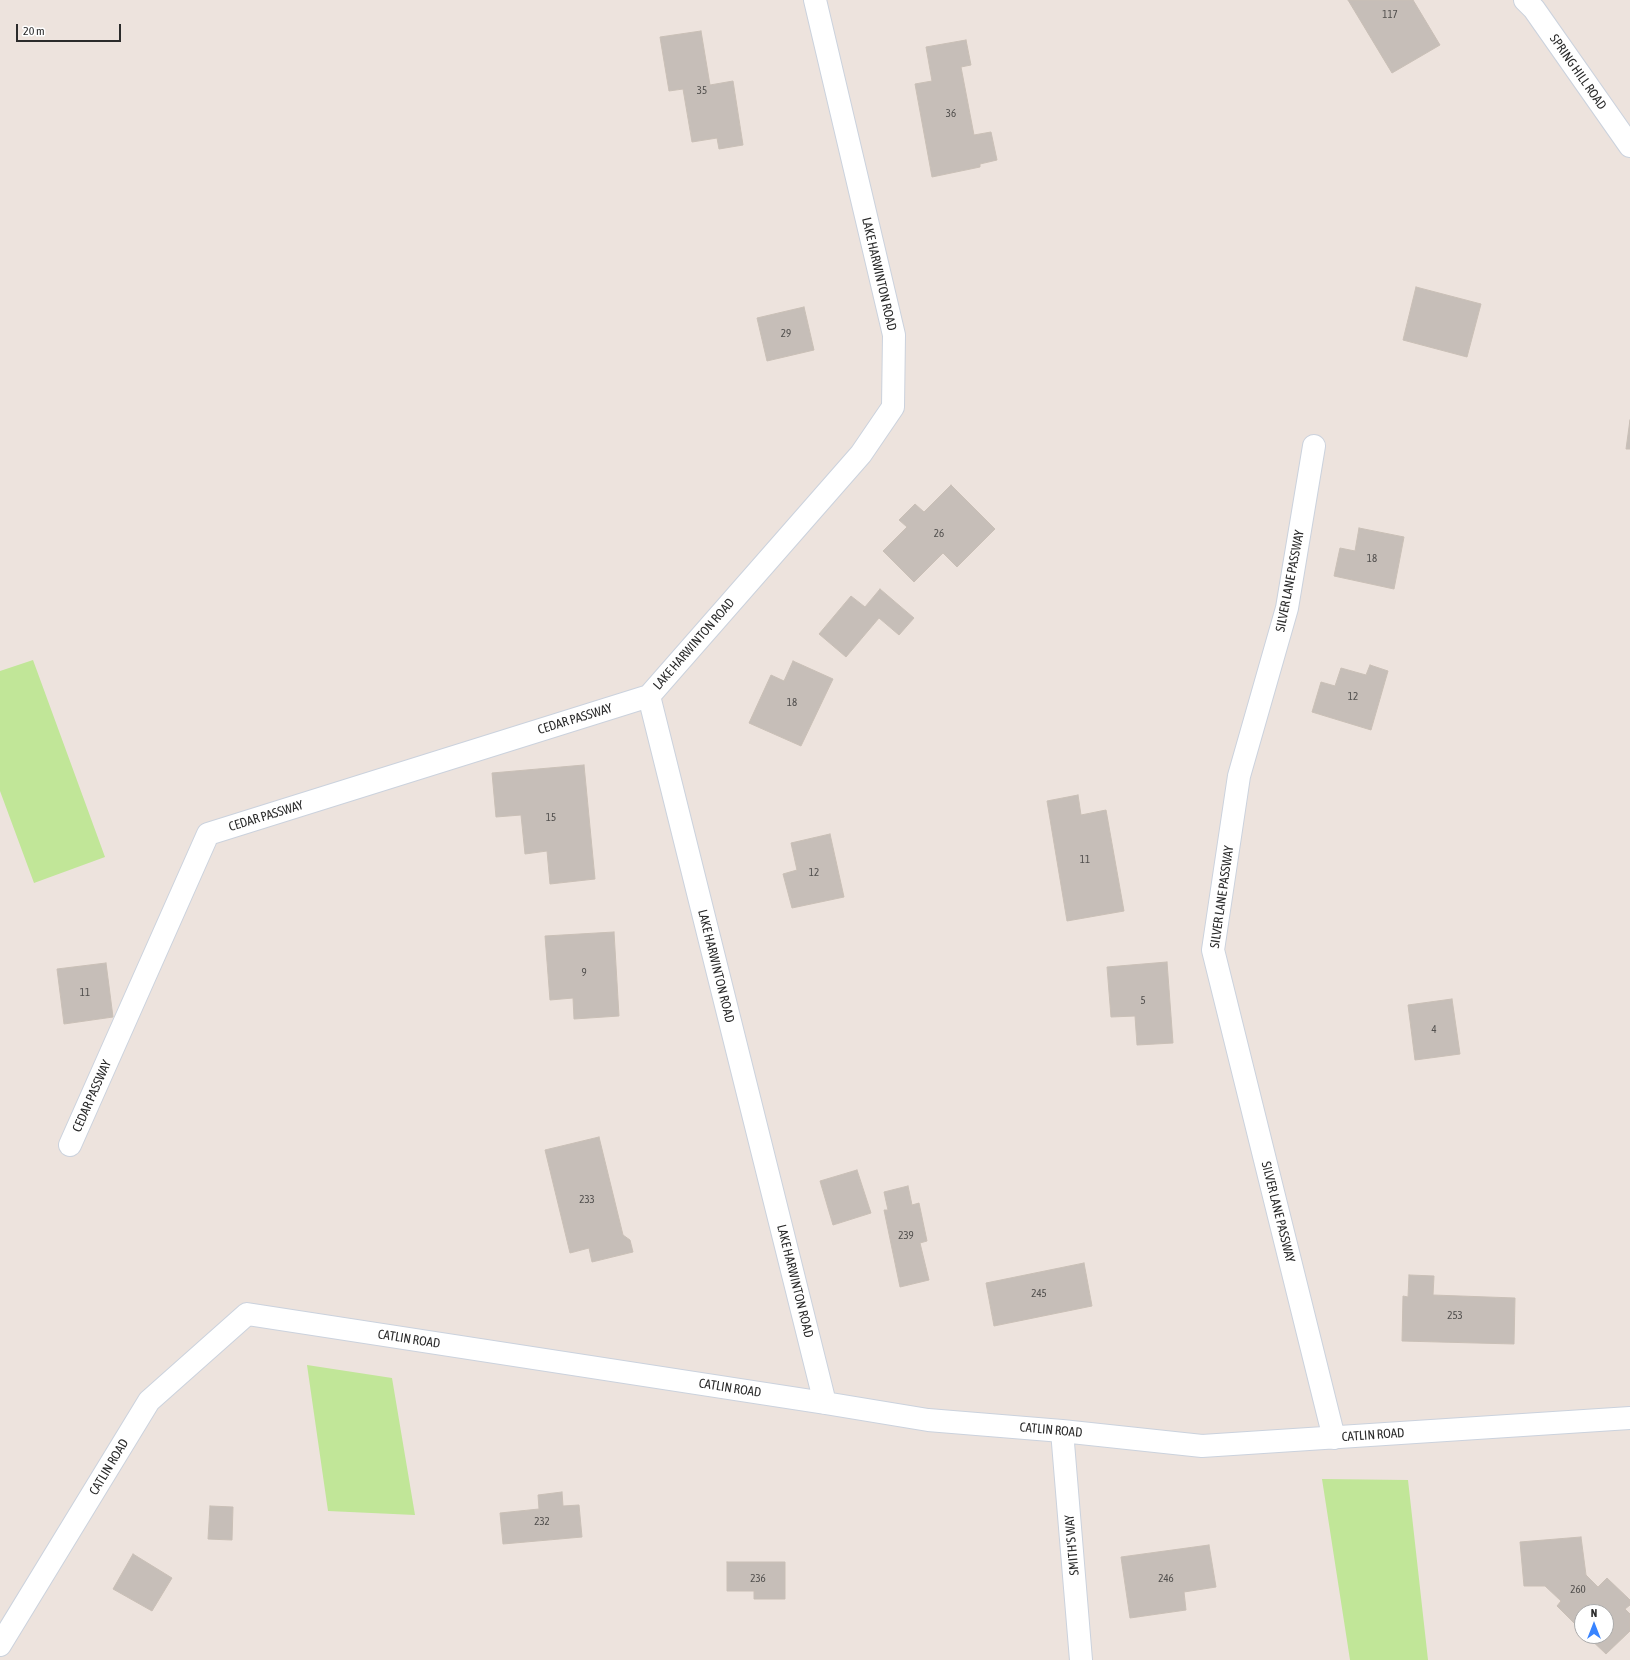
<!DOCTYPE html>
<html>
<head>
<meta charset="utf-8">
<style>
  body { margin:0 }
  #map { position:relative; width:1630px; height:1660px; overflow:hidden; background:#ede3dd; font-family:"Asap Condensed",sans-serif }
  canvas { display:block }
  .north { position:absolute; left:1574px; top:1604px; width:40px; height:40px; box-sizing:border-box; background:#fff; border:1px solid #aaa; border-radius:50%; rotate:0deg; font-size:11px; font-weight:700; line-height:16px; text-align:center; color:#2b2b2b }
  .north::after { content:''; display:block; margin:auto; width:14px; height:18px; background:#3884ff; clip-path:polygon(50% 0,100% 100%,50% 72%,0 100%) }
  .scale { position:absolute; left:16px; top:24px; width:105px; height:18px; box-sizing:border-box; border:2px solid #2b2b2b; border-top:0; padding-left:5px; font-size:12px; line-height:14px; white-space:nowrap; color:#2b2b2b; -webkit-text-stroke:3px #fff; paint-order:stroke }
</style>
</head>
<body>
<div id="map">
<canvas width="1630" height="1660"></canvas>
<div class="north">N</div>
<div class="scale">20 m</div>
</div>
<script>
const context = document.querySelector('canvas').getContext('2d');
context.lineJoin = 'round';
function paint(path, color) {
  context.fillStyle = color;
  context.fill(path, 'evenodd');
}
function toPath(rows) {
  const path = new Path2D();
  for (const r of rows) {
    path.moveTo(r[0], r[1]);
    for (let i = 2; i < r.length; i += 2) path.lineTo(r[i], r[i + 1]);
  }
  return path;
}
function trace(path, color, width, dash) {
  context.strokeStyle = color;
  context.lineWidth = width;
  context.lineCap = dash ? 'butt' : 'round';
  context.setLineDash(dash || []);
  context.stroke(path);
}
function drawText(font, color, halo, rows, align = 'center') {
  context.font = font + ' "Asap Condensed",sans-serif';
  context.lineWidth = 4;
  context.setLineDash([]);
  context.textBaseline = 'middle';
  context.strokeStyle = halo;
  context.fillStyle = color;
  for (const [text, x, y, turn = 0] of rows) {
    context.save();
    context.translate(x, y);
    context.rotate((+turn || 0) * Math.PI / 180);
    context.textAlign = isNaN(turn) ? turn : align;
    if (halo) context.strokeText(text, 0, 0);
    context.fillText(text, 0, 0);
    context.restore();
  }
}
paint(toPath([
  [33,660,105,857,34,883,0,791,0,671],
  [307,1365,392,1378,415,1515,328,1511],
  [1322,1479,1408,1480,1428,1660,1350,1660]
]), '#c1e698');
const building = toPath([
  [1348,0,1413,0,1440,45,1392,73,1348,0],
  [701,31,710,85,733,81,743,145,719,149,717,138,692,142,683,89,669,91,660,37,701,31],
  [966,40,971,65,961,67,974,135,991,132,997,160,980,164,980,167,932,177,915,84,932,81,926,47,966,40],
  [1416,287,1481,304,1467,357,1403,340,1416,287],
  [804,307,814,350,767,361,757,318,804,307],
  [1630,420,1630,449,1626,449,1630,420],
  [951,485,995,529,957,567,943,553,914,582,883,551,907,527,899,520,915,504,924,512,951,485],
  [1359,528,1404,537,1394,589,1334,576,1340,548,1355,551,1359,528],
  [880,589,914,618,899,635,879,618,846,657,819,634,851,596,865,607,880,589],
  [793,661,833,679,801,746,749,723,771,675,784,681,793,661],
  [1370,665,1388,671,1371,730,1312,712,1321,682,1335,686,1341,668,1366,675,1370,665],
  [584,765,595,879,550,884,547,851,525,854,521,815,496,817,492,773,584,765],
  [1078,795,1081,815,1106,810,1124,911,1067,921,1047,801,1078,795],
  [830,834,844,897,792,908,783,874,797,870,791,843,830,834],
  [614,932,619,1016,574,1019,573,998,550,1000,545,936,614,932],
  [1167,962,1173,1043,1137,1045,1135,1016,1111,1017,1107,967,1167,962],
  [106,963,113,1017,64,1024,57,969,106,963],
  [1452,999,1460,1054,1415,1060,1408,1005,1452,999],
  [599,1137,623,1235,630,1240,633,1252,592,1262,589,1248,570,1253,545,1150,599,1137],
  [857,1170,871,1213,833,1225,820,1181,857,1170],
  [908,1186,912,1205,919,1203,927,1241,920,1243,929,1280,900,1287,884,1210,888,1210,884,1192,908,1186],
  [1084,1263,1092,1306,994,1326,986,1283,1084,1263],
  [1409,1275,1434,1276,1433,1295,1515,1298,1514,1344,1402,1341,1403,1296,1408,1297,1409,1275],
  [562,1492,563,1506,579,1505,582,1537,503,1544,500,1513,539,1509,538,1495,562,1492],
  [210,1506,233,1507,232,1540,208,1539,210,1506],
  [1581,1537,1586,1575,1598,1587,1607,1578,1630,1600,1630,1605,1625,1609,1630,1614,1630,1631,1606,1654,1587,1636,1606,1636,1606,1612,1582,1612,1582,1631,1557,1606,1561,1601,1545,1586,1524,1586,1520,1542,1581,1537],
  [1209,1545,1216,1587,1184,1592,1186,1610,1130,1618,1121,1557,1209,1545],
  [133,1554,172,1578,152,1611,113,1589,133,1554],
  [727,1562,785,1562,785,1599,754,1599,754,1591,727,1591,727,1562]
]);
paint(building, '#c6beb8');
trace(building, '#c9bfb6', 1);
const minor = toPath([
  [815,0,894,335,893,407,861,454,649,696,825,1403],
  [1525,0,1534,9,1630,146],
  [1314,446,1287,608,1239,776,1213,950,1334,1438],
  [70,1145,208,834,649,696],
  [1062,1431,1081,1660],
  [0,1645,149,1401,247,1314,825,1403,928,1420,1062,1431,1202,1446,1630,1418]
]);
trace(minor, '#cbd2dd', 24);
trace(minor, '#fff', 22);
drawText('11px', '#52504e', null, [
  ["117",1390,15],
  ["35",702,91],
  ["36",951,114],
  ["29",786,334],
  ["26",939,534],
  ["18",1372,559],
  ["12",1353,697],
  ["18",792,703],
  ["15",551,818],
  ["11",1085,860],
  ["12",814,873],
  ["9",584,973],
  ["11",85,993],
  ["5",1143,1001],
  ["4",1434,1030],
  ["233",587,1200],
  ["239",906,1236],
  ["245",1039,1294],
  ["253",1455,1316],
  ["232",542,1522],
  ["236",758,1579],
  ["246",1166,1579],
  ["260",1578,1590]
]);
drawText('13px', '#2b2b2b', '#fff', [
  ["SPRING HILL ROAD",1578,72,55],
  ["LAKE HARWINTON ROAD",879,274,77],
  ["SILVER LANE PASSWAY",1290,581,-79],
  ["LAKE HARWINTON ROAD",694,644,-49],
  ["CEDAR PASSWAY",575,719,-17],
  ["CEDAR PASSWAY",266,816,-17],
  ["SILVER LANE PASSWAY",1222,897,-82],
  ["LAKE HARWINTON ROAD",716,966,76],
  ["CEDAR PASSWAY",92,1096,-66],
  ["SILVER LANE PASSWAY",1278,1212,76],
  ["LAKE HARWINTON ROAD",795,1281,76],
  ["CATLIN ROAD",409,1339,9],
  ["CATLIN ROAD",730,1388,9],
  ["CATLIN ROAD",1051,1430,5],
  ["CATLIN ROAD",1373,1435,-4],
  ["CATLIN ROAD",109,1467,-59],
  ["SMITH'S WAY",1072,1545,-95]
]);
</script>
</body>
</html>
